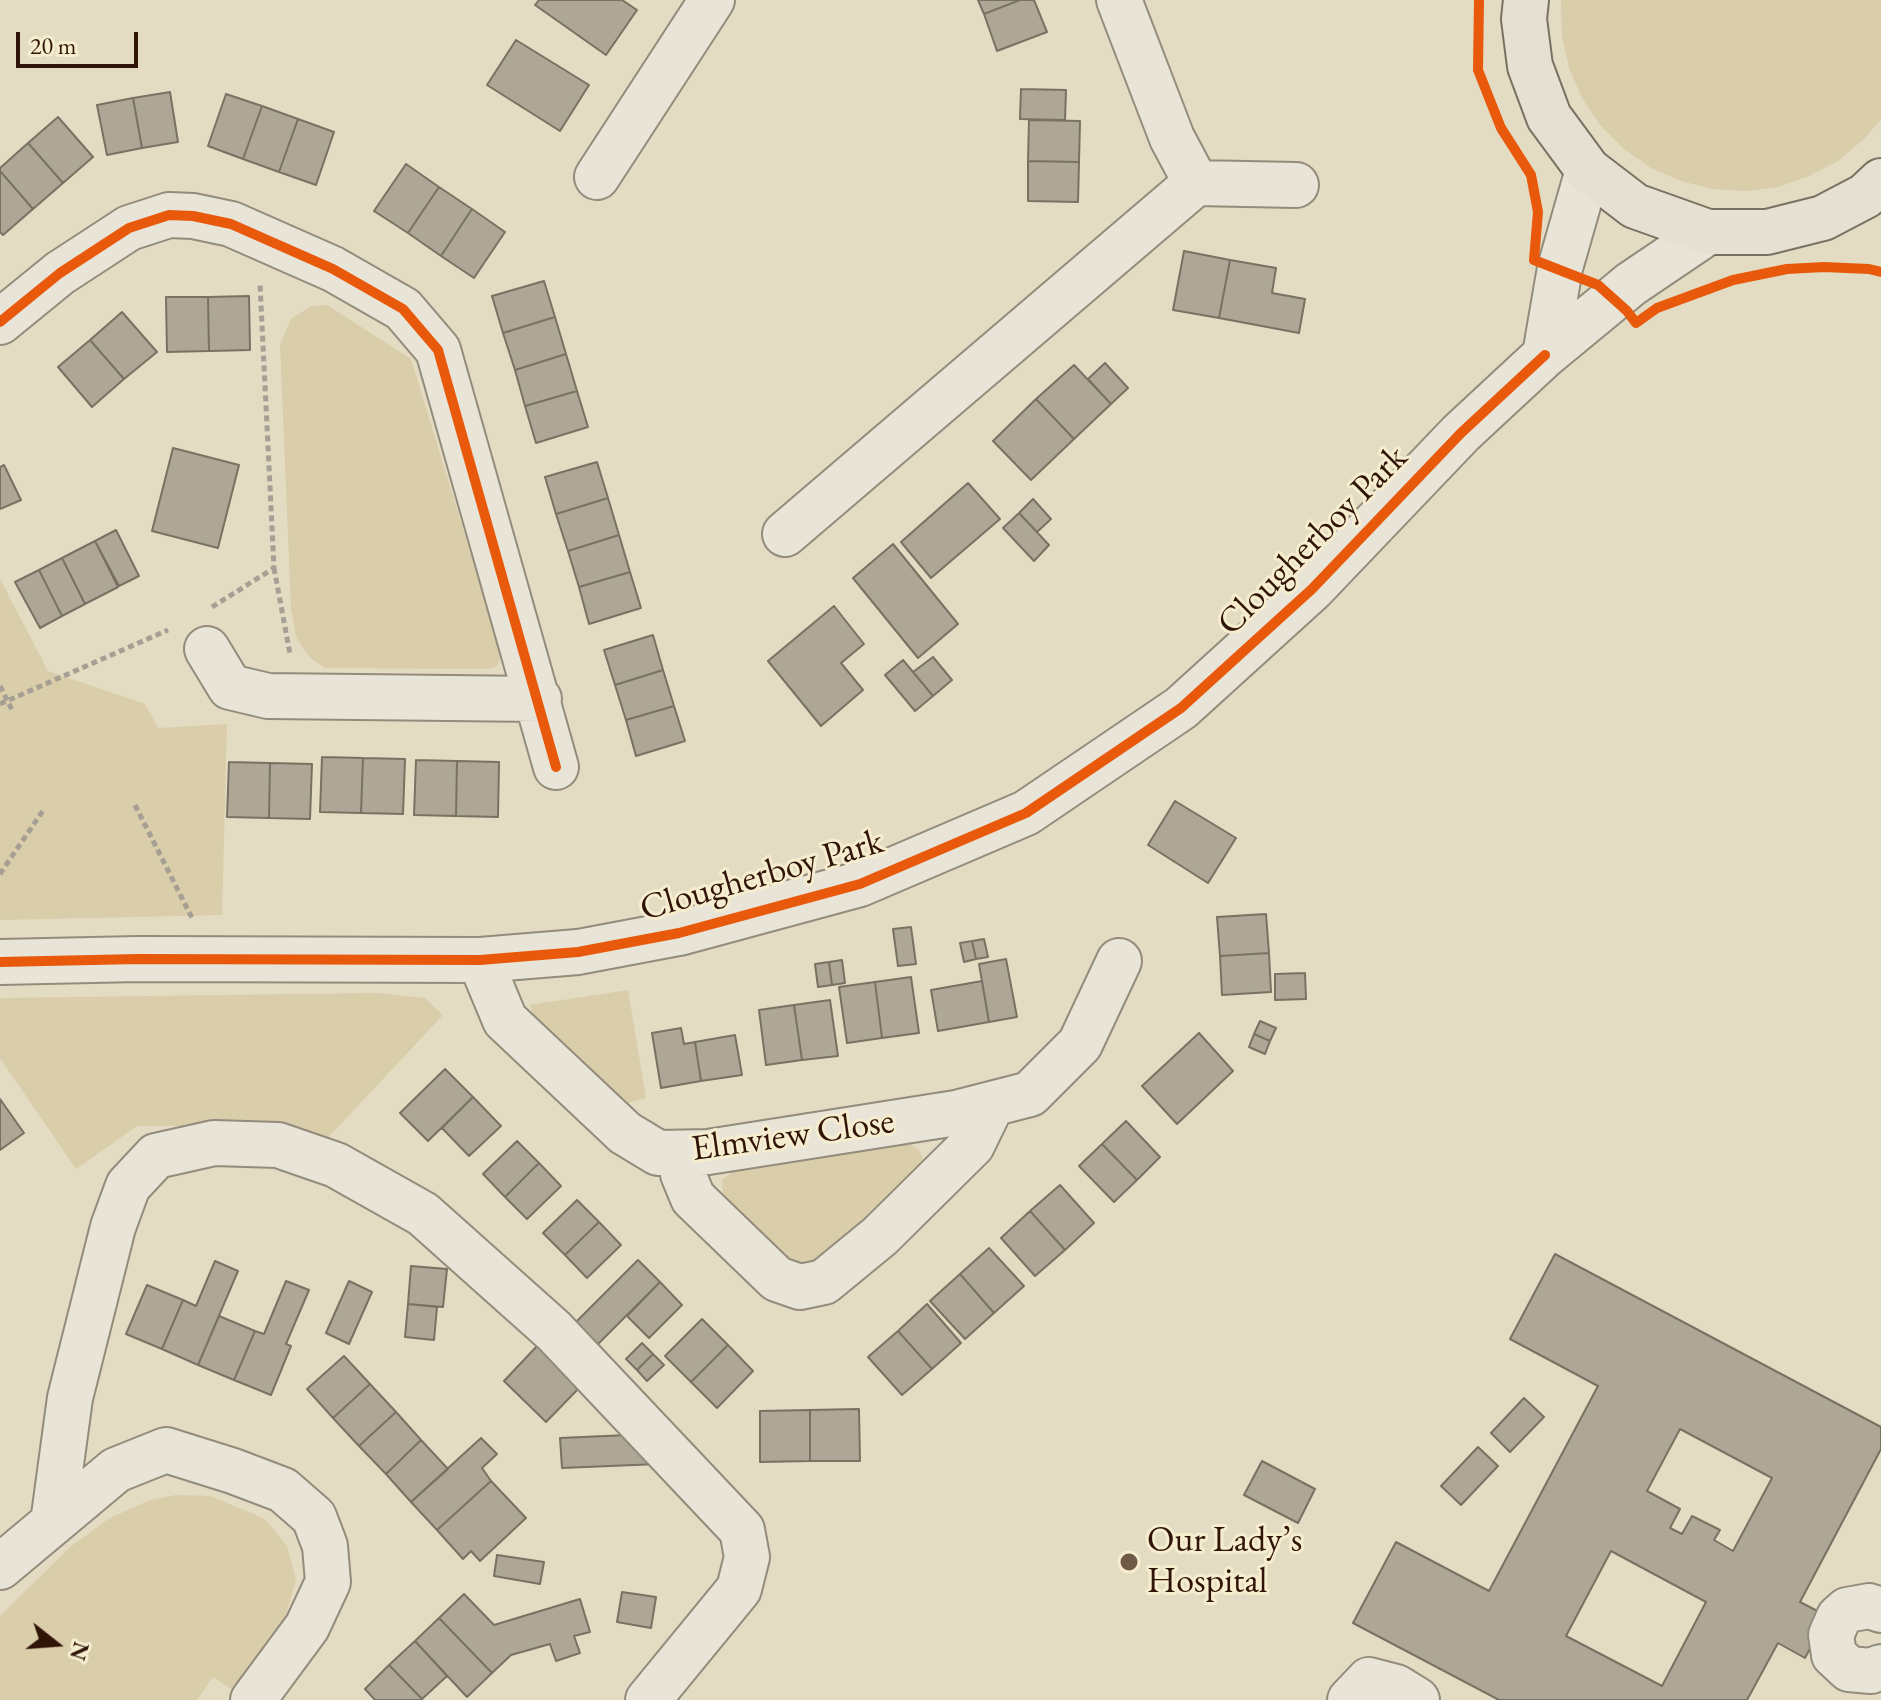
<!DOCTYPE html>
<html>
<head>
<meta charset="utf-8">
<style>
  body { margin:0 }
  #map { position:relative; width:1881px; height:1700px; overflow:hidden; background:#e3dcc2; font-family:"EB Garamond",serif }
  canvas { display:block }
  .north { position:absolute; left:16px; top:1604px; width:80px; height:80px; -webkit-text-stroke:6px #f6edcf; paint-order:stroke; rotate:107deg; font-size:22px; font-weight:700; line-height:32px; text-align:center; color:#301407 }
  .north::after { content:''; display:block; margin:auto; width:28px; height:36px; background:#301407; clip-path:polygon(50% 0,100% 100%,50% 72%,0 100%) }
  .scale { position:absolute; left:16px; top:32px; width:122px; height:36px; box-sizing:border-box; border:4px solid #301407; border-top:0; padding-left:10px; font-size:24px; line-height:28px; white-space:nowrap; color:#301407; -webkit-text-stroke:6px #f6edcf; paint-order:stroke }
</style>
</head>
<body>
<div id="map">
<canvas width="1881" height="1700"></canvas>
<div class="north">N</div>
<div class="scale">20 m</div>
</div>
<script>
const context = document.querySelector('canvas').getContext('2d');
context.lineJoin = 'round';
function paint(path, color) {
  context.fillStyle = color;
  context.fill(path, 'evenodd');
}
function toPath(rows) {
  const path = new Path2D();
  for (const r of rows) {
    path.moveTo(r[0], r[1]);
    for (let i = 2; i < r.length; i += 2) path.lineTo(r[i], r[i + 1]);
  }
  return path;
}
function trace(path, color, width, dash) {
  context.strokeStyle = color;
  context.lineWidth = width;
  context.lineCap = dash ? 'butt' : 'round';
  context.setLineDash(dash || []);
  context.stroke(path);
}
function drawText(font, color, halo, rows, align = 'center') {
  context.font = font + ' "EB Garamond",serif';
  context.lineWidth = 6;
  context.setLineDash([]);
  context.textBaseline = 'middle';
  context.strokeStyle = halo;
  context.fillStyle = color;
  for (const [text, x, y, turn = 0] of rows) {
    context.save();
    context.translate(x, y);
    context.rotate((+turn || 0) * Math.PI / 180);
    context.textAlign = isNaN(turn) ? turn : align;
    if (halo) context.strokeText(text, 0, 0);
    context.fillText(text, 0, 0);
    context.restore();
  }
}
paint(toPath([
  [1561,0,1881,0,1881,119,1864,139,1838,161,1809,176,1778,187,1746,191,1712,189,1681,181,1651,168,1624,149,1600,125,1582,98,1569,68,1562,36],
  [327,305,411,359,499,646,500,658,497,666,489,669,325,668,309,657,296,637,291,608,280,344,291,319,311,306],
  [0,579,48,671,145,704,158,728,227,724,222,915,0,920],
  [628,990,646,1098,620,1105,535,1022,530,1005],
  [376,993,425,998,443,1015,323,1143,218,1126,137,1126,76,1169,0,1058,0,998],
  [894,1143,911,1145,920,1151,923,1161,917,1177,834,1255,811,1264,794,1263,779,1255,723,1198,722,1180,739,1167],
  [176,1495,211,1496,265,1519,287,1546,296,1580,283,1625,239,1694,213,1677,197,1700,0,1700,0,1616,69,1548,108,1519,150,1500]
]), '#d9cdaa');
const building = toPath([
  [539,0,622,0,637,10,606,55,535,5,539,0],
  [978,0,1020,0,984,14,978,0],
  [1020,0,1034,0,1047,32,997,51,984,14,1020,0],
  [516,40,589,85,560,131,487,85,516,40],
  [1021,89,1066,90,1065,120,1020,119,1021,89],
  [170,92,178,142,142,148,133,98,170,92],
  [226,94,262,106,243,159,208,146,226,94],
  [133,98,142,148,107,155,97,105,133,98],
  [262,106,298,119,279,172,243,159,262,106],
  [58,117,93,157,63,183,28,143,58,117],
  [298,119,334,132,316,185,279,172,298,119],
  [1029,120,1080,121,1079,162,1028,161,1029,120],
  [28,143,63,183,33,209,0,171,0,168,28,143],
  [1028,161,1079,162,1078,202,1028,201,1028,161],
  [406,164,439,187,408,233,374,211,406,164],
  [0,171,33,209,3,235,0,232,0,171],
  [439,187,472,209,441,256,408,233,439,187],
  [472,209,505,232,474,278,441,256,472,209],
  [1184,251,1230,260,1219,318,1173,310,1184,251],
  [1230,260,1276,268,1272,293,1305,299,1299,333,1219,318,1230,260],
  [544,281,555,317,503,333,492,296,544,281],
  [249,296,250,350,209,351,208,297,249,296],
  [166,297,208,297,209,351,167,352,166,297],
  [122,312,157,352,124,379,90,340,122,312],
  [555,317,566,354,515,370,503,333,555,317],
  [90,340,124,379,92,407,58,367,90,340],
  [566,354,577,391,525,406,515,370,566,354],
  [1105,363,1128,388,1111,404,1088,379,1105,363],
  [1074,365,1111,404,1074,439,1036,399,1074,365],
  [577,391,588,427,536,443,525,406,577,391],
  [1036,399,1074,439,1031,480,993,441,1036,399],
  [173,448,239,465,218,548,152,531,173,448],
  [597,462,608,498,556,514,545,477,597,462],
  [4,465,21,500,0,509,0,467,4,465],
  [968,483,1000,519,931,578,901,542,968,483],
  [608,498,619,535,568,551,556,514,608,498],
  [1033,499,1051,519,1037,532,1019,513,1033,499],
  [1019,513,1049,545,1034,561,1003,528,1019,513],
  [116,530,139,576,119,586,95,541,116,530],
  [619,535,630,572,579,587,568,551,619,535],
  [95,541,118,587,85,604,62,558,95,541],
  [893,544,958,624,918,658,853,578,893,544],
  [62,558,85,604,62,616,39,570,62,558],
  [39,570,62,616,40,628,15,582,39,570],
  [630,572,641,608,589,624,579,587,630,572],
  [834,606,864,644,841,663,863,690,821,726,768,661,834,606],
  [653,635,663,670,615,685,604,650,653,635],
  [933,657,952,680,933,696,913,672,933,657],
  [903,660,933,696,915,711,885,675,903,660],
  [663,670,674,706,626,720,615,685,663,670],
  [674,706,685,741,636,756,626,720,674,706],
  [322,757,363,758,361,813,320,812,322,757],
  [363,758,405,759,403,814,361,813,363,758],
  [416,760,457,761,456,816,414,815,416,760],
  [457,761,499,762,498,817,456,816,457,761],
  [229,762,270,763,269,818,227,817,229,762],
  [270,763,312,764,310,819,269,818,270,763],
  [1175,801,1236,838,1208,883,1148,845,1175,801],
  [1266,914,1269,953,1220,956,1217,917,1266,914],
  [911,927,916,964,898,966,893,929,911,927],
  [984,939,988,957,976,959,972,941,984,939],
  [972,941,976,959,964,962,960,943,972,941],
  [1269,953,1271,992,1222,995,1220,956,1269,953],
  [1006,959,1017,1017,989,1022,979,964,1006,959],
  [842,960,845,983,832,985,829,962,842,960],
  [829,962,832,985,818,987,815,964,829,962],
  [1305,973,1306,999,1275,1000,1275,974,1305,973],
  [911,977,919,1033,882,1038,875,982,911,977],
  [982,981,989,1022,938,1031,931,990,982,981],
  [875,982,882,1038,847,1043,839,987,875,982],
  [830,1000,838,1056,802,1060,794,1005,830,1000],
  [794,1005,802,1060,766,1065,759,1010,794,1005],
  [1260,1021,1276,1028,1270,1041,1254,1034,1260,1021],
  [681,1028,684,1044,695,1042,701,1081,661,1088,652,1033,681,1028],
  [1199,1033,1233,1071,1177,1124,1142,1086,1199,1033],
  [1254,1034,1270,1041,1265,1054,1249,1047,1254,1034],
  [735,1035,742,1075,701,1081,695,1042,735,1035],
  [445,1069,473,1097,428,1141,400,1113,445,1069],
  [473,1097,501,1126,469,1156,442,1128,473,1097],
  [0,1099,24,1133,0,1150,0,1099],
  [1126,1121,1160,1157,1137,1180,1102,1144,1126,1121],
  [517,1141,539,1163,505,1197,483,1174,517,1141],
  [1102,1144,1137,1180,1114,1202,1079,1166,1102,1144],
  [539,1163,561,1186,527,1219,505,1197,539,1163],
  [1060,1185,1094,1223,1065,1250,1030,1211,1060,1185],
  [577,1200,599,1222,565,1255,543,1233,577,1200],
  [1030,1211,1065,1250,1035,1276,1001,1238,1030,1211],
  [599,1222,621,1245,587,1278,565,1255,599,1222],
  [989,1248,1024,1286,994,1313,960,1274,989,1248],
  [1555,1254,1881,1427,1881,1449,1800,1602,1827,1616,1805,1658,1778,1643,1747,1700,1499,1700,1353,1623,1396,1542,1489,1591,1598,1386,1510,1339,1555,1254],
  [1680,1429,1772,1478,1733,1551,1714,1540,1720,1530,1692,1516,1682,1534,1670,1528,1680,1509,1647,1491,1680,1429],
  [1611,1551,1706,1602,1662,1686,1566,1636,1611,1551],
  [638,1260,660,1282,590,1352,568,1330,638,1260],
  [215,1261,238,1271,198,1365,162,1349,183,1300,196,1306,215,1261],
  [411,1266,447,1269,443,1307,408,1304,411,1266],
  [960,1274,994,1313,965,1339,930,1301,960,1274],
  [286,1281,309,1290,286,1344,291,1346,271,1395,234,1380,255,1331,264,1334,286,1281],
  [349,1281,372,1292,349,1344,326,1333,349,1281],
  [660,1282,682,1305,649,1338,627,1316,660,1282],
  [147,1285,183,1300,162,1349,126,1334,147,1285],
  [408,1304,437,1307,434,1340,405,1337,408,1304],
  [927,1304,961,1343,932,1369,898,1331,927,1304],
  [219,1316,255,1331,234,1380,198,1365,219,1316],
  [702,1319,728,1345,691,1382,665,1356,702,1319],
  [898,1331,932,1369,902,1395,868,1357,898,1331],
  [642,1343,653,1354,637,1370,626,1359,642,1343],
  [538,1345,580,1387,546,1422,504,1381,538,1345],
  [728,1345,753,1371,717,1408,691,1382,728,1345],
  [653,1354,664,1365,647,1381,637,1370,653,1354],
  [344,1356,370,1384,333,1418,307,1389,344,1356],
  [370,1384,396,1412,359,1446,333,1418,370,1384],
  [1524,1398,1544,1417,1510,1452,1491,1433,1524,1398],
  [859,1409,860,1461,810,1461,810,1410,859,1409],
  [810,1410,810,1461,760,1462,760,1411,810,1410],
  [396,1412,421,1440,386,1474,359,1446,396,1412],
  [628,1435,658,1464,562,1468,560,1438,628,1435],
  [481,1438,497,1454,482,1468,491,1481,437,1530,411,1502,481,1438],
  [421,1440,448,1469,411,1502,386,1474,421,1440],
  [1478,1447,1498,1466,1461,1505,1441,1486,1478,1447],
  [1262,1461,1315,1489,1298,1523,1244,1495,1262,1461],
  [491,1481,526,1518,480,1561,471,1551,463,1559,437,1530,491,1481],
  [497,1555,544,1562,540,1584,494,1576,497,1555],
  [622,1592,656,1597,651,1628,617,1622,622,1592],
  [464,1594,494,1625,580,1599,590,1632,574,1636,580,1653,556,1661,550,1644,511,1655,492,1673,439,1618,464,1594],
  [439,1618,492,1673,467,1697,415,1641,439,1618],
  [415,1641,447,1676,422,1699,389,1665,415,1641],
  [389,1665,422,1699,422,1700,375,1700,365,1689,389,1665]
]);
paint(building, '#aea796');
trace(building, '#797162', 2);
const minor = toPath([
  [1119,0,1172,138,1196,183],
  [597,177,712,0],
  [0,322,60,273,129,228,169,215,193,216,231,224,333,269,403,309,438,350,556,767],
  [1545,355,1560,268,1588,170],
  [785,534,1196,183,1296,185],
  [207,649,230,687,268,696,539,699],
  [480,960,505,1020,625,1133,658,1153,708,1152,956,1113,1030,1094,1080,1044,1119,961],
  [0,962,138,959,480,960,578,952,679,933,860,884,1026,813,1181,708,1312,589,1461,433,1545,355,1631,284,1708,232],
  [680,1153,683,1174,693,1198,777,1279,800,1287,824,1282,880,1236,972,1145,992,1104],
  [53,1523,70,1398,113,1227,128,1186,156,1156,214,1143,278,1145,336,1165,423,1214,554,1331,742,1530,747,1557,739,1589,648,1700],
  [0,1567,116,1470,166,1450,233,1471,283,1490,314,1517,325,1546,328,1582,307,1627,253,1700],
  [1881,1610,1869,1606,1847,1610,1839,1617,1831,1635,1834,1655,1849,1669,1871,1671,1881,1667],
  [1350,1700,1369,1680,1396,1687,1417,1700]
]);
const major = toPath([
  [1526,0,1524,19,1530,66,1549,117,1588,170,1635,206,1708,232,1767,232,1823,218,1865,196,1881,181]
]);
trace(minor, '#938b7b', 48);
trace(major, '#797162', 48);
trace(toPath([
  [274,568,290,654],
  [212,607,274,568,260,284],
  [0,686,13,712],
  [0,704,168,630],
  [135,805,192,918],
  [0,874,44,809]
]), '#a59f94', 5, [6, 4]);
trace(minor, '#e8e4d8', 44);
trace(major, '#e5e0d1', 44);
trace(toPath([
  [1479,0,1478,70,1501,128,1531,175,1538,212,1534,260,1598,285,1627,311,1636,323,1657,308,1733,280,1787,269,1824,267,1869,269,1881,272],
  [0,322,60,273,129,228,169,215,193,216,231,224,333,269,403,309,438,350,556,767],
  [0,962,138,959,480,960,578,952,679,933,860,884,1026,813,1181,708,1312,589,1461,433,1545,355]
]), '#e8590c', 10);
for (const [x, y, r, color] of [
  [1129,1562,10,"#6f5a48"]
]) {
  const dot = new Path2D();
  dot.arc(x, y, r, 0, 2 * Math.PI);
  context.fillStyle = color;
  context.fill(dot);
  trace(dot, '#f6edcf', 3);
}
drawText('36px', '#301407', '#f6edcf', [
  ["Clougherboy Park",1313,541,-45],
  ["Clougherboy Park",762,876,-16],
  ["Elmview Close",793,1136,-8]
]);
drawText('36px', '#301407', '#f6edcf', [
  ["Our Lady’s",1147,1541],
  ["Hospital",1147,1582]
], 'left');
</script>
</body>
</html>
